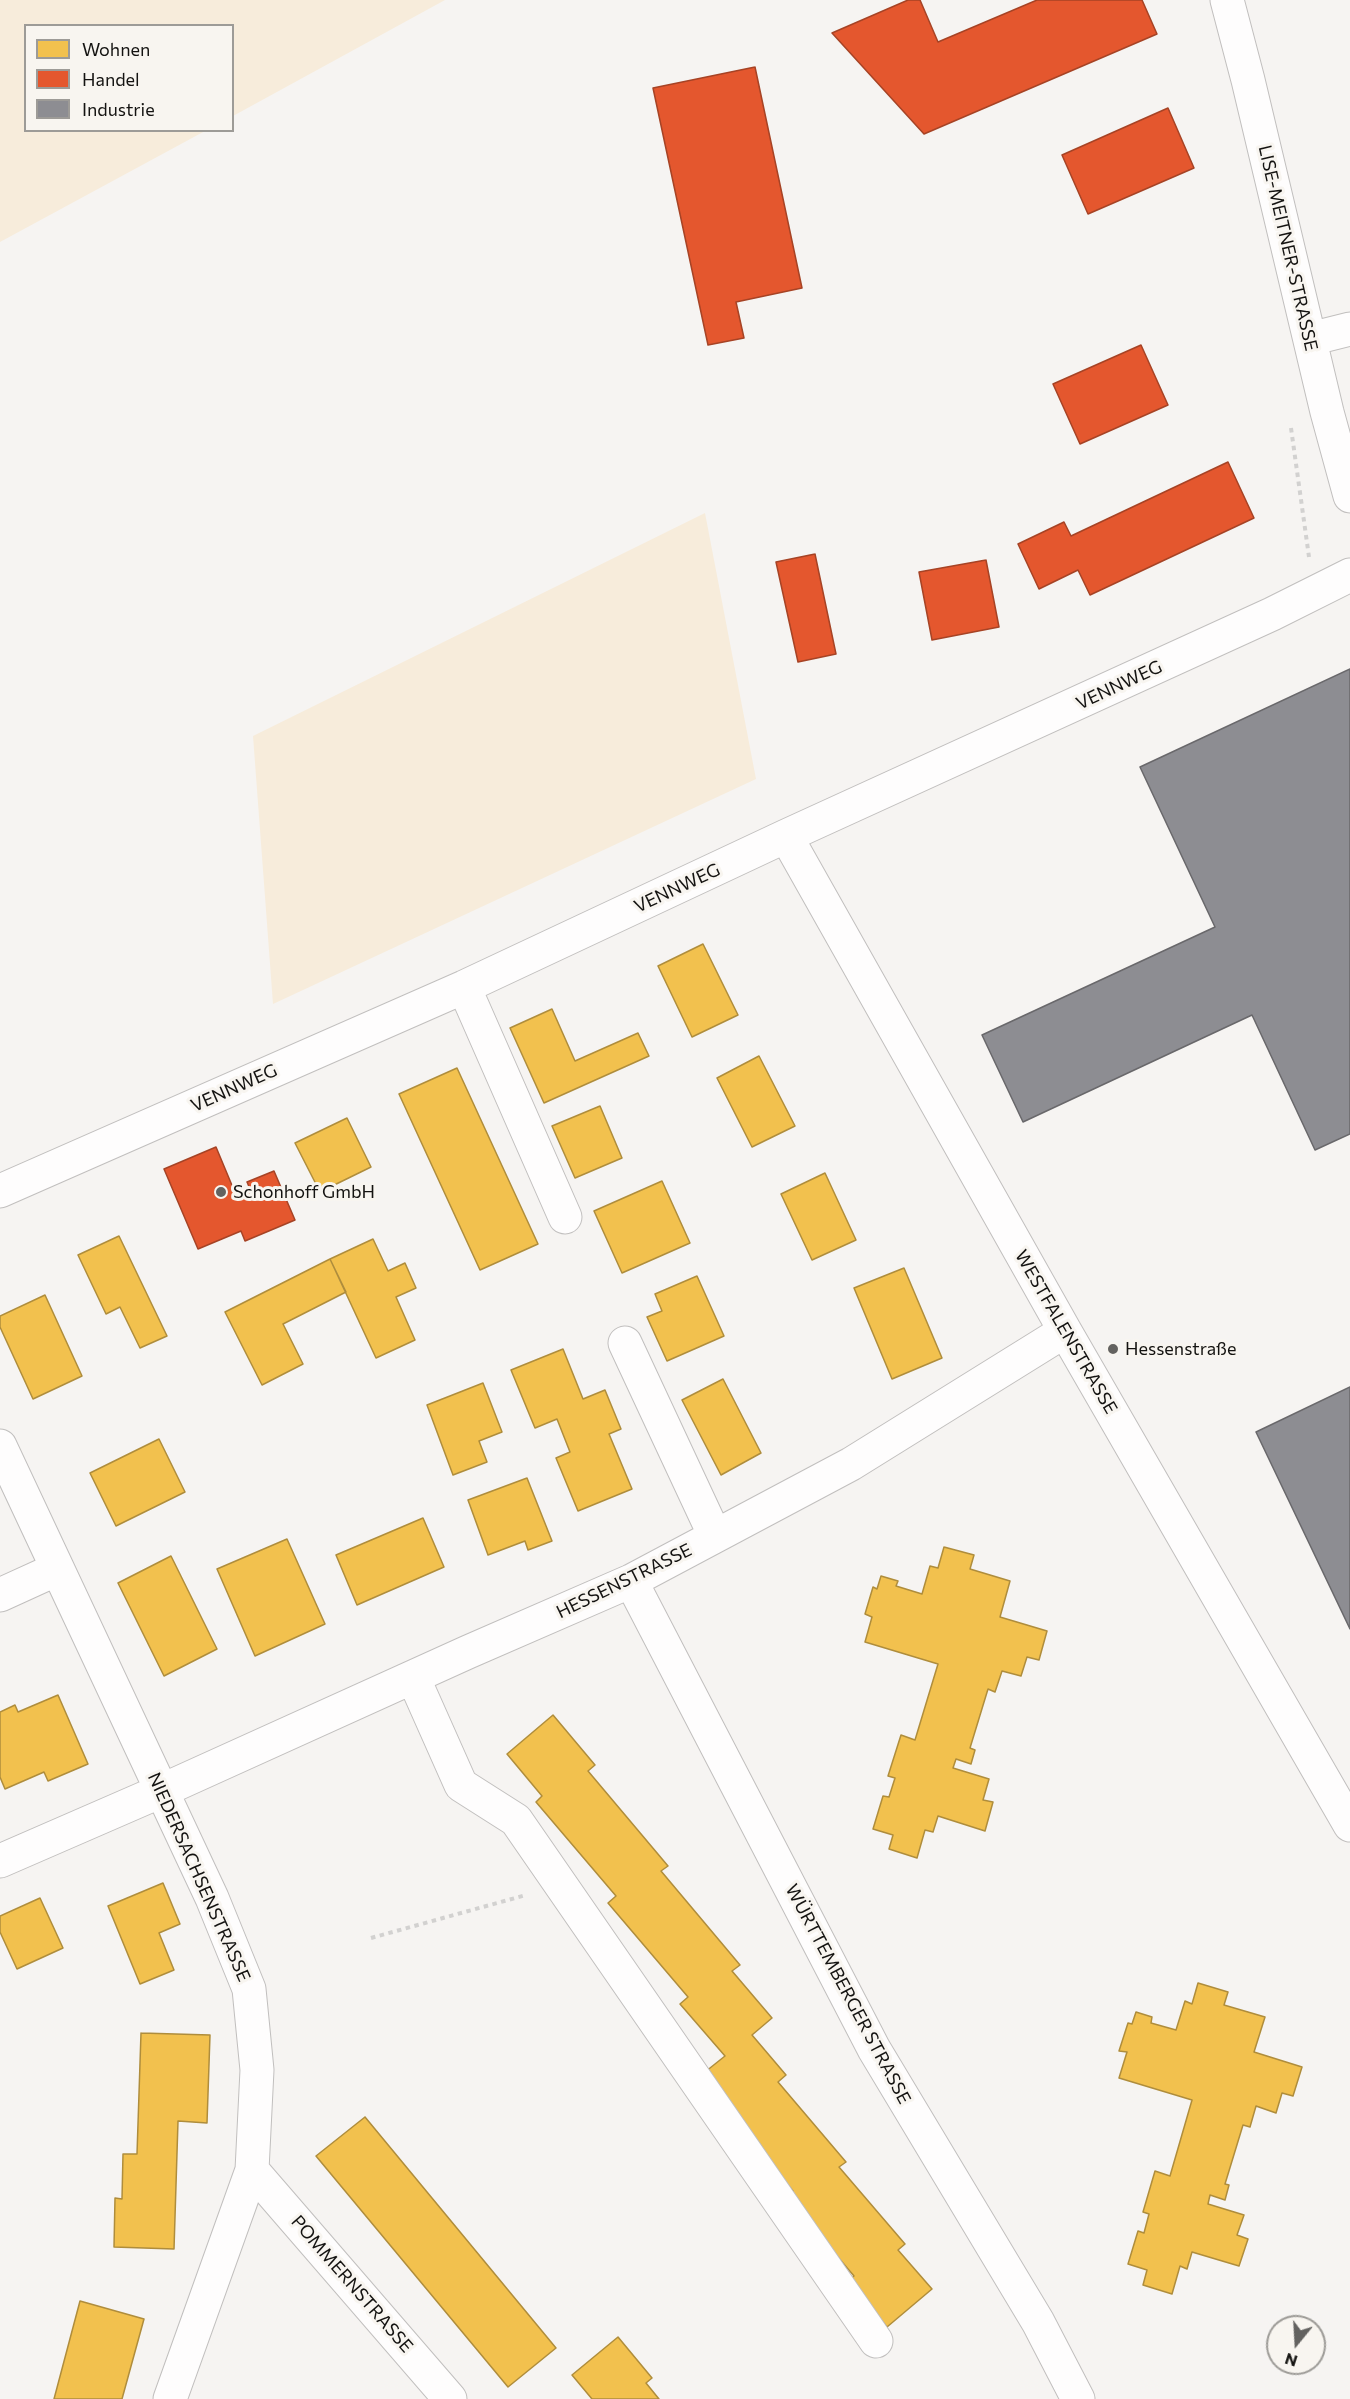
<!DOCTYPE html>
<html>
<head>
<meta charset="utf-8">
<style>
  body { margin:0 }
  #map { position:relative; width:1350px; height:2399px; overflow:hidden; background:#f6f4f2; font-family:Commissioner,sans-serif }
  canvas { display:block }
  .legend { position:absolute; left:24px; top:24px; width:210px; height:108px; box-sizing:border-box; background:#f8f5f0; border:2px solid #9d9b97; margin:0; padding:8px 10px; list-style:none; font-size:18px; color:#141311 }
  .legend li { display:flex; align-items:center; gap:12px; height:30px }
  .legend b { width:30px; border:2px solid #9d9b97 }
  .north { position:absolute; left:1266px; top:2315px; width:60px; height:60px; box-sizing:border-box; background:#f8f5f0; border:2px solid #9d9b97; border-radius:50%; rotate:198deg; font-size:16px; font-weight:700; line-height:24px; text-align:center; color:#141311 }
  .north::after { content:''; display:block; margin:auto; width:21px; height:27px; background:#636260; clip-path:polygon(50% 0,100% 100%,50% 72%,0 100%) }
</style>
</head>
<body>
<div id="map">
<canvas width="1350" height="2399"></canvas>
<ul class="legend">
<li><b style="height:16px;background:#f2c14e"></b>Wohnen</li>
<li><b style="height:16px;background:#e4572e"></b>Handel</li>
<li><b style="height:16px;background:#8d8d92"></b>Industrie</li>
</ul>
<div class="north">N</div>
</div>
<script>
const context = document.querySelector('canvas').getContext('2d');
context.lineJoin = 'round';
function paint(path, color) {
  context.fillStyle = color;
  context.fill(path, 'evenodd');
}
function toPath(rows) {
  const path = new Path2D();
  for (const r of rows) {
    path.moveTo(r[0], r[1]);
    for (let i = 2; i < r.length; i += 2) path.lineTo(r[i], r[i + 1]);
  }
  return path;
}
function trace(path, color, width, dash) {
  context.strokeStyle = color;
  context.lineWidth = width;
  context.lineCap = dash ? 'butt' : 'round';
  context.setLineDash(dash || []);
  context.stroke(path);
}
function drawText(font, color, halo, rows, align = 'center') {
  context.font = font + ' Commissioner,sans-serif';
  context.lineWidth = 6;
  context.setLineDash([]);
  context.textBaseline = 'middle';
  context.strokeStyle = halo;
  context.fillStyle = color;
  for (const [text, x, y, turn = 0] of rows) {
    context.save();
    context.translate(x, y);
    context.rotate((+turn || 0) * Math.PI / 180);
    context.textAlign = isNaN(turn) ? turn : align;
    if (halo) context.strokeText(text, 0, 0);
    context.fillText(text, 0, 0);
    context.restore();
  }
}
paint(toPath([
  [0,0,445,0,233,116,232,26,26,26,26,130,205,131,0,242],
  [705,513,756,779,273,1004,253,736]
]), '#f7ecdb');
const homes = toPath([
  [703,944,738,1015,692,1037,658,966,703,944],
  [552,1009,575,1061,638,1033,649,1056,544,1103,510,1028,552,1009],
  [759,1056,795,1126,752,1147,717,1078,759,1056],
  [457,1068,538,1244,480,1270,399,1094,457,1068],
  [600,1106,622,1158,575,1178,552,1126,600,1106],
  [347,1118,371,1167,320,1192,295,1143,347,1118],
  [825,1173,856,1240,812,1260,781,1194,825,1173],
  [662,1181,690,1243,622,1273,594,1211,662,1181],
  [119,1236,167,1336,140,1348,120,1307,106,1314,78,1255,119,1236],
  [373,1239,388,1271,405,1263,416,1288,396,1297,415,1340,376,1358,330,1259,373,1239],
  [330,1259,346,1292,283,1324,303,1364,262,1385,225,1312,330,1259],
  [904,1268,942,1358,892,1379,854,1288,904,1268],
  [697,1276,724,1336,667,1361,647,1317,662,1311,655,1294,697,1276],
  [45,1295,82,1376,33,1399,0,1327,0,1316,45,1295],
  [563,1349,583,1399,605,1390,621,1429,609,1434,632,1489,578,1511,556,1458,570,1452,557,1419,535,1428,511,1370,563,1349],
  [723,1379,761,1453,721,1475,682,1400,723,1379],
  [483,1383,502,1432,479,1441,487,1462,453,1475,427,1405,483,1383],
  [159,1439,185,1492,116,1526,90,1473,159,1439],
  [527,1478,552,1541,528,1550,525,1541,488,1555,468,1500,527,1478],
  [423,1518,444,1567,357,1605,336,1555,423,1518],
  [287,1539,325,1624,255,1656,217,1569,287,1539],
  [944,1547,974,1555,970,1569,1010,1581,1000,1617,1047,1631,1039,1660,1027,1657,1021,1676,1002,1671,995,1692,988,1689,970,1748,975,1750,971,1764,956,1759,953,1768,989,1779,983,1800,993,1802,985,1831,938,1816,933,1832,925,1830,917,1858,889,1849,893,1835,873,1829,883,1796,889,1797,895,1778,888,1776,901,1735,915,1740,938,1664,865,1642,872,1617,865,1614,873,1587,877,1589,881,1576,898,1581,896,1586,922,1594,930,1566,938,1568,944,1547],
  [171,1556,217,1649,164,1676,118,1583,171,1556],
  [58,1695,88,1764,48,1781,44,1772,5,1789,0,1777,0,1712,15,1705,18,1712,58,1695],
  [553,1715,595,1765,588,1771,668,1866,661,1871,740,1965,732,1971,772,2018,752,2035,786,2075,778,2082,846,2162,839,2167,905,2244,898,2250,932,2289,887,2327,848,2281,854,2276,786,2196,793,2191,726,2111,705,2072,725,2056,680,2004,688,1997,608,1903,616,1896,536,1802,542,1796,507,1754,553,1715],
  [163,1883,180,1924,159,1933,174,1970,140,1984,108,1906,163,1883],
  [40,1898,63,1948,17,1969,0,1932,0,1916,40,1898],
  [1198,1983,1228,1992,1224,2005,1265,2017,1254,2052,1302,2067,1293,2096,1282,2093,1276,2113,1256,2106,1250,2127,1243,2125,1225,2184,1229,2185,1225,2200,1210,2195,1208,2204,1244,2215,1237,2235,1248,2239,1239,2266,1192,2252,1187,2269,1180,2266,1172,2294,1143,2285,1147,2270,1128,2264,1138,2231,1144,2233,1149,2214,1143,2212,1155,2171,1170,2176,1192,2100,1119,2078,1127,2052,1119,2051,1128,2023,1132,2024,1136,2012,1152,2017,1151,2023,1176,2030,1185,2001,1192,2004,1198,1983],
  [141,2033,210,2035,207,2123,178,2121,174,2249,114,2247,115,2198,122,2199,123,2154,137,2154,141,2033],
  [365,2117,556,2348,508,2387,316,2156,365,2117],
  [80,2301,144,2319,122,2399,54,2399,80,2301],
  [618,2337,652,2378,646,2383,659,2399,592,2399,572,2375,618,2337]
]);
paint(homes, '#f2c14e');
trace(homes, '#af8d3c', 1.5);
const shops = toPath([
  [908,0,920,0,938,42,1037,0,1142,0,1157,34,924,134,832,33,908,0],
  [755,67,802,288,736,302,744,338,708,345,653,88,755,67],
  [1168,108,1194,168,1088,214,1062,155,1168,108],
  [1141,345,1168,405,1080,444,1053,384,1141,345],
  [1228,462,1254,518,1090,595,1078,570,1039,589,1018,544,1064,522,1071,536,1228,462],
  [815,554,836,654,798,662,776,562,815,554],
  [986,560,999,627,932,640,919,572,986,560],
  [216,1147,236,1195,250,1189,247,1182,274,1171,295,1220,245,1241,241,1231,198,1249,164,1169,216,1147]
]);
paint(shops, '#e4572e');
trace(shops, '#a64325', 1.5);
const industry = toPath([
  [1350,669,1350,1134,1315,1150,1252,1015,1023,1122,982,1035,1215,927,1140,767,1350,669],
  [1350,1387,1350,1629,1256,1432,1350,1387]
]);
paint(industry, '#8d8d92');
trace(industry, '#69686b', 1.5);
const minor = toPath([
  [1227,0,1248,80,1327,412,1350,496],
  [1310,339,1350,329],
  [786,836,1065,1331,1350,1825],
  [464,987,565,1217],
  [0,1191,464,987,786,836,1272,614,1350,575],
  [625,1343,715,1536],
  [0,1446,212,1898,249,1989,257,2070,252,2170,170,2399],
  [631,1581,874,2049,1038,2322,1078,2399],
  [0,1595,57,1569],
  [413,1677,461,1785,516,1820,876,2341],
  [0,1861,161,1791,468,1652,631,1581,851,1464,1065,1331],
  [252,2170,450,2399]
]);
trace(minor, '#c1bfbe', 35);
trace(toPath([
  [1291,428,1309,557],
  [371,1938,526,1895]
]), '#d2d1d0', 4, [4.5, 4.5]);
trace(minor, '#fefdfd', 33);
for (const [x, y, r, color] of [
  [221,1192,6,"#636260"],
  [1113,1349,6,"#636260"]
]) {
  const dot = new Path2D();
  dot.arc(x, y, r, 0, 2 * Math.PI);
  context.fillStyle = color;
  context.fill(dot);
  trace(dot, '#f8f5f0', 2);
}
drawText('18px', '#141311', '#f8f5f0', [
  ["LISE-MEITNER-STRASSE",1288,248,77],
  ["VENNWEG",1119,685,-25],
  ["VENNWEG",677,888,-25],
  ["VENNWEG",234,1088,-24],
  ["WESTFALENSTRASSE",1066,1332,60],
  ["HESSENSTRASSE",624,1581,-26],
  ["NIEDERSACHSENSTRASSE",199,1877,66],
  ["WÜRTTEMBERGER STRASSE",848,1994,62],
  ["POMMERNSTRASSE",352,2284,49]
]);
drawText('18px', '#141311', '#f8f5f0', [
  ["Schonhoff GmbH",233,1192],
  ["Hessenstraße",1125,1349]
], 'left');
</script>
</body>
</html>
